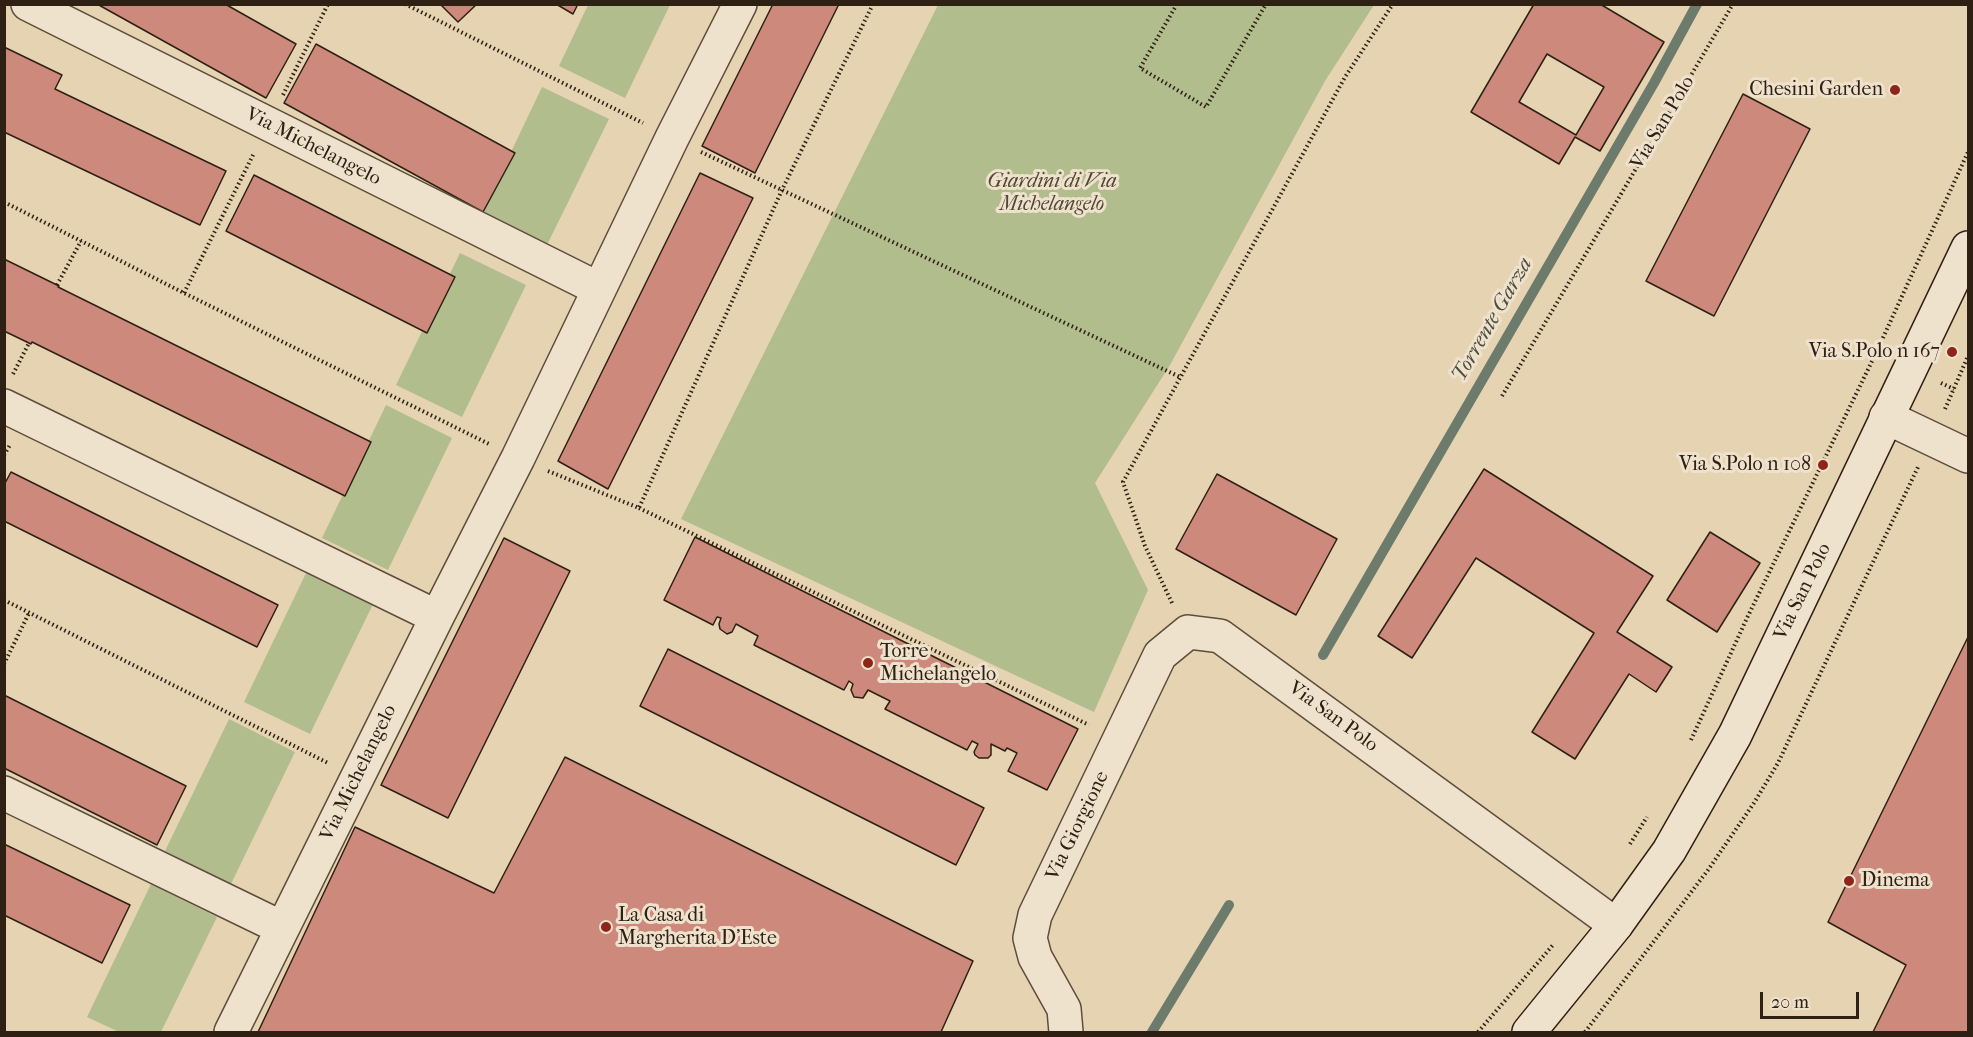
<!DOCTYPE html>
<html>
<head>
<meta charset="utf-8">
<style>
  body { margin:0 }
  #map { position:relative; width:1973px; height:1037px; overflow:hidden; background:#e6d3b2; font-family:"IM FELL French Canon",serif }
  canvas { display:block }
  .frame { position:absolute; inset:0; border:6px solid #2f2014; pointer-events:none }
  .scale { position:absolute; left:1760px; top:992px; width:99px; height:27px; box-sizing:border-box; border:3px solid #2f2014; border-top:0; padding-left:8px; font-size:18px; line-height:21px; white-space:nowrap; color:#2f2014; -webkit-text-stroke:4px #efe2cd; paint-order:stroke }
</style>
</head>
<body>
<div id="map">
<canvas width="1973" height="1037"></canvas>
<div class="frame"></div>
<div class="scale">20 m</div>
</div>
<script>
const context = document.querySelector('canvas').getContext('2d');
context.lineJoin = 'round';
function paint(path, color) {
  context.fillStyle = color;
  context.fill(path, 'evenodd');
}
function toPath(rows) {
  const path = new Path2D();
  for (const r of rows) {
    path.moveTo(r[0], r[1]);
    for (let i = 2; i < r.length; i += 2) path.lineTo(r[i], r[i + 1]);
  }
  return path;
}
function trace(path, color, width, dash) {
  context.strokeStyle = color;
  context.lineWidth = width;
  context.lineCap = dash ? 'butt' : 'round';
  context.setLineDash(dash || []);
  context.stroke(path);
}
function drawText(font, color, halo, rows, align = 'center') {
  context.font = font + ' "IM FELL French Canon",serif';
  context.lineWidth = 6;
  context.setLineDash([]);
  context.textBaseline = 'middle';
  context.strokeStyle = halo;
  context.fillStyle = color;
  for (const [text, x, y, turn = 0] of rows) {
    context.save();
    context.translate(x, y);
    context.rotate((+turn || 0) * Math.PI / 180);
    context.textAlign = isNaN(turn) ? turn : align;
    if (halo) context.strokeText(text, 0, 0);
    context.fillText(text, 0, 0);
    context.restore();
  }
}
paint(toPath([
  [588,5,670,5,625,98,559,66],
  [938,5,1374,5,1325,81,1170,365,1095,483,1148,590,1094,712,681,519],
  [542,87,609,119,544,251,479,219],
  [460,253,526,285,462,417,396,385],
  [386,405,452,438,388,570,322,538],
  [308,569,374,602,310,734,244,702],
  [229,719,295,752,231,884,165,851],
  [151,884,217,917,161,1032,119,1032,87,1017]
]), '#b2bd8e');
trace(toPath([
  [1323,655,1654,83,1697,4],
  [1152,1032,1229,905]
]), '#6d7b6d', 10);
const building = toPath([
  [97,4,225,4,296,44,266,98,97,4],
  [440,4,477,4,458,22,440,4],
  [556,4,578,4,573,14,556,4],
  [773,4,839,4,755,173,702,146,773,4],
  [1534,4,1600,4,1664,42,1600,151,1575,137,1559,164,1471,112,1534,4],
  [1547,54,1604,87,1576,135,1519,102,1547,54],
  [316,44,515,153,483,212,284,103,316,44],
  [4,47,62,75,55,89,226,171,200,225,4,132,4,47],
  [1743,94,1810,129,1714,316,1646,281,1743,94],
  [700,173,753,198,608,489,558,461,700,173],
  [254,175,455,277,427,333,226,231,254,175],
  [4,259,59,286,58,287,371,442,345,496,32,342,31,344,4,331,4,259],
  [1484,469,1653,576,1617,632,1672,667,1656,692,1629,674,1575,759,1532,732,1594,633,1476,558,1412,658,1378,636,1484,469],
  [11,472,278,605,257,647,4,521,4,485,11,472],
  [1217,474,1337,539,1296,615,1176,549,1217,474],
  [1710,532,1760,563,1717,632,1667,600,1710,532],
  [695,537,1078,729,1047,790,1008,771,1017,753,1007,748,1005,751,991,744,991,755,988,758,979,758,975,755,974,752,978,744,972,741,967,750,885,709,890,701,868,690,863,698,854,697,851,690,853,684,849,681,844,690,754,645,758,636,736,624,732,632,727,634,720,629,719,624,721,618,717,617,713,625,664,600,695,537],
  [504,538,570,571,448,818,381,785,504,538],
  [1968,637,1968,1032,1873,1032,1906,965,1828,922,1968,637],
  [668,649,984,808,956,865,640,706,668,649],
  [4,695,186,786,157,845,4,768,4,695],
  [565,757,973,961,941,1032,258,1032,355,827,494,893,565,757],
  [4,844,130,905,102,963,4,915,4,844]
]);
paint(building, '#cd897b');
trace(building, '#2f2014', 1.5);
const minor = toPath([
  [28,4,599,289],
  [4,406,437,617],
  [1886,417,1968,456],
  [4,793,282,928],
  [231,1032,437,617,518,458,672,138,740,4],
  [1066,1032,1064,1009,1035,957,1030,938,1035,915,1160,655,1188,632,1220,636,1616,925]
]);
const secondary = toPath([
  [1529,1032,1616,925,1669,851,1735,735,1968,248]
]);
trace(minor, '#5d4d3c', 36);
trace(secondary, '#2f2014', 36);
trace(toPath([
  [405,4,643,123],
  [1177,4,1140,68,1206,107,1266,4],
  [283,95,328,4],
  [701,152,1180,377],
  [4,202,184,293,489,444],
  [57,285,81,241],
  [184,293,254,153],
  [13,374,29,343],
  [1941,383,1954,389],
  [1502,396,1733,4],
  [1945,409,1968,356],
  [4,455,10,445],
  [548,471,639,508,782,190,873,4],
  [639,508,1089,725],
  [4,600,328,763],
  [1172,603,1145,546,1123,482,1345,77,1393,4],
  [4,664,29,613],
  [1691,740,1747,618,1876,353,1968,152],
  [1630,844,1647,817],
  [1478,1032,1553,945],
  [1585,1032,1708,870,1754,803,1778,763,1918,467]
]), '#2f2014', 4, [1.5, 3]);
trace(minor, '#efe2cd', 33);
trace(secondary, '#efe2cd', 33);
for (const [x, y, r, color] of [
  [1895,90,6,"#8f2418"],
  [1952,352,6,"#8f2418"],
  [1823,465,6,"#8f2418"],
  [868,663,6,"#8f2418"],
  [1849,881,6,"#8f2418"],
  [606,927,6,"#8f2418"]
]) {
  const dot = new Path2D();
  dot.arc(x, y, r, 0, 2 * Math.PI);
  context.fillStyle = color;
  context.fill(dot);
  trace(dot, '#efe2cd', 2);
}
drawText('20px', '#2f2014', '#efe2cd', [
  ["Chesini Garden",1883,90],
  ["Via S.Polo n 167",1940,352],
  ["Via S.Polo n 108",1811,465],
  ["Torre",880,652,"left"],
  ["Michelangelo",880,675,"left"],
  ["Dinema",1861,881,"left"],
  ["La Casa di",618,916,"left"],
  ["Margherita D'Este",618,939,"left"]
], 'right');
drawText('20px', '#2f2014', '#efe2cd', [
  ["Via San Polo",1663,123,-59],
  ["Via Michelangelo",313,147,27],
  ["Via San Polo",1803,592,-64],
  ["Via San Polo",1333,717,36],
  ["Via Michelangelo",359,773,-64],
  ["Via Giorgione",1078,826,-64]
]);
drawText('italic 20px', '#504732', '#efe2cd', [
  ["Giardini di Via",1052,182],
  ["Michelangelo",1052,205]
]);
drawText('italic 21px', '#4e4e40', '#efe2cd', [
  ["Torrente Garza",1493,320,-60]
]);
</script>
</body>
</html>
